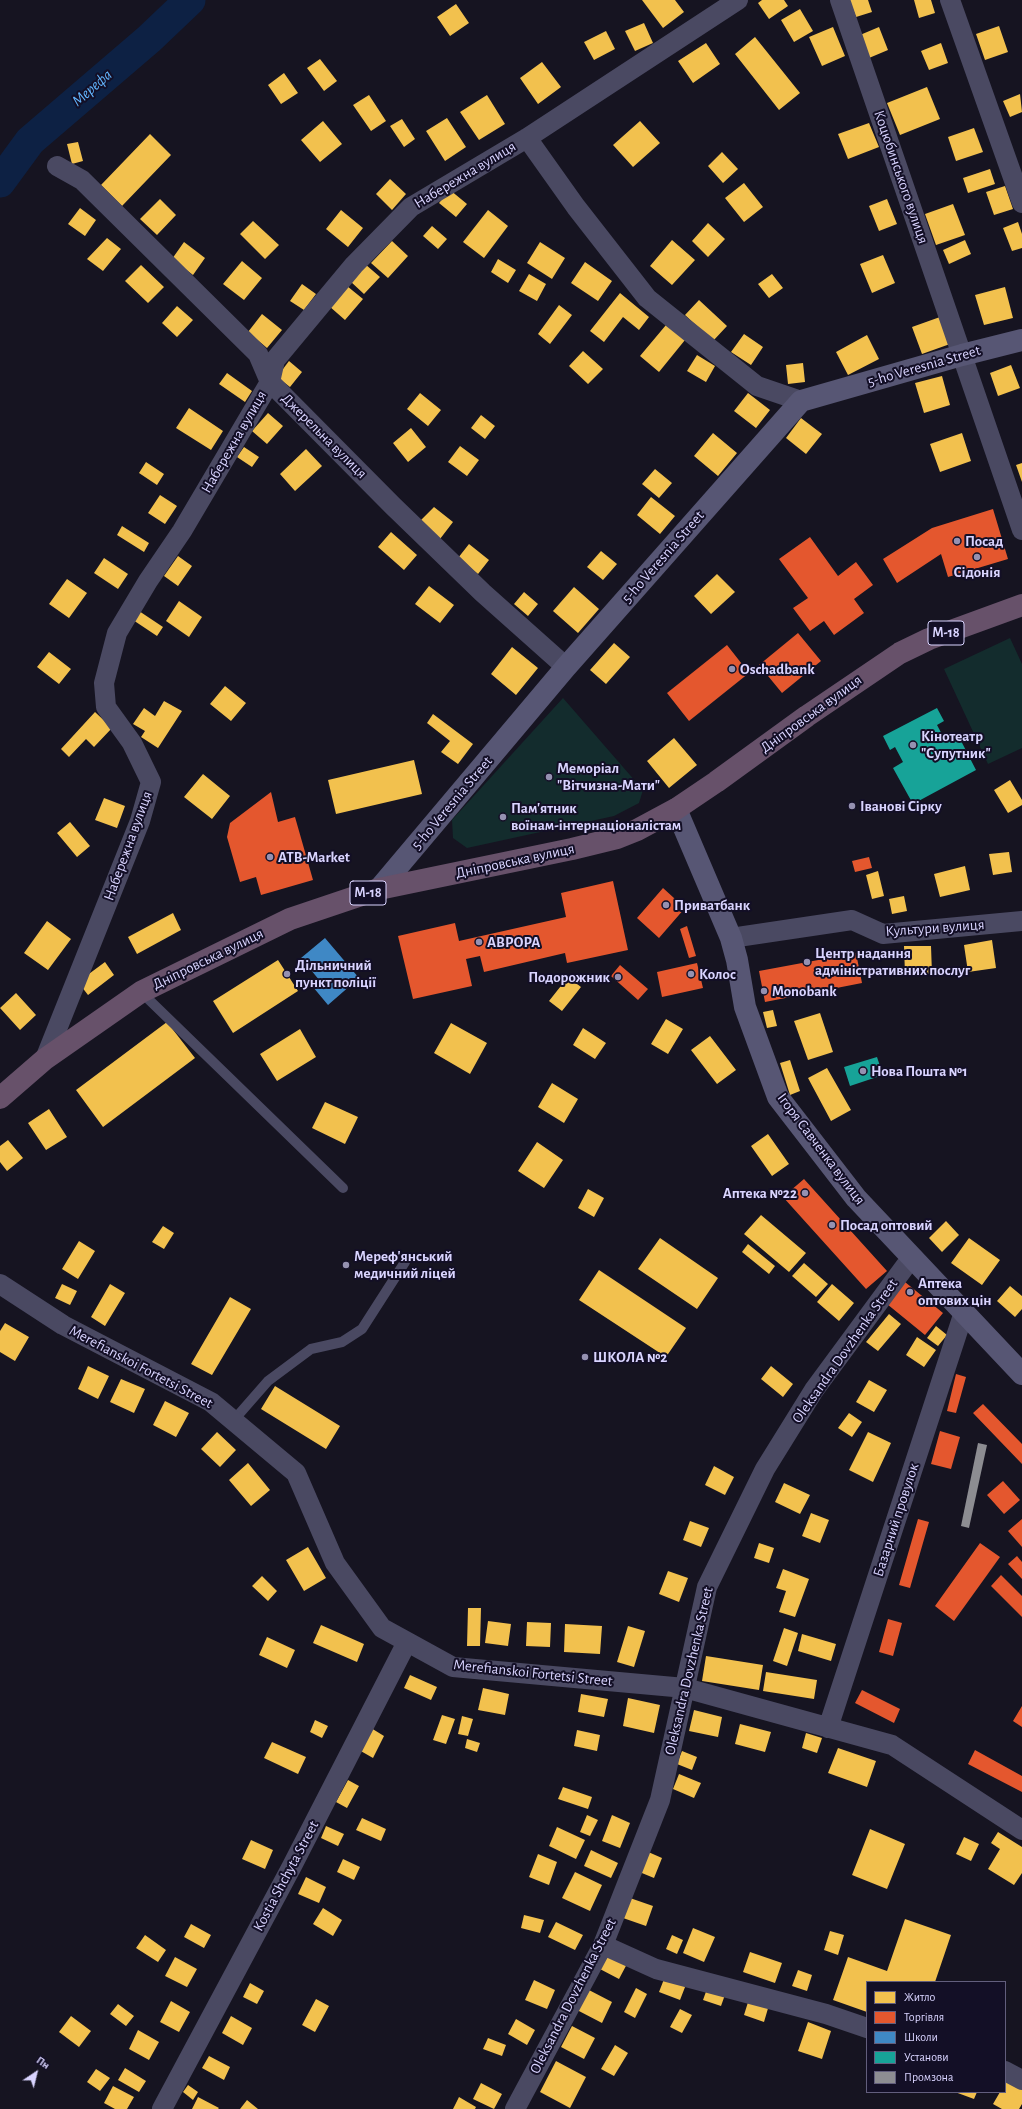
<!DOCTYPE html>
<html>
<head>
<meta charset="utf-8">
<style>
  body { margin:0 }
  #map { position:relative; width:1022px; height:2109px; overflow:hidden; background:#161421; font-family:"Alegreya Sans",sans-serif }
  canvas { display:block }
  .legend { position:absolute; left:866px; top:1981px; width:140px; height:112px; box-sizing:border-box; background:#130f26; border:1px solid #625e7d; margin:0; padding:5px 7px; list-style:none; font-size:12px; color:#d9d4ff }
  .legend li { display:flex; align-items:center; gap:8px; height:20px }
  .legend b { width:20px; border:1px solid #625e7d }
  .north { position:absolute; left:16px; top:2053px; width:40px; height:40px; -webkit-text-stroke:3px #130f26; paint-order:stroke; rotate:35deg; font-size:11px; font-weight:700; line-height:16px; text-align:center; color:#d9d4ff }
  .north::after { content:''; display:block; margin:auto; width:14px; height:18px; background:#d9d4ff; clip-path:polygon(50% 0,100% 100%,50% 72%,0 100%) }
</style>
</head>
<body>
<div id="map">
<canvas width="1022" height="2109"></canvas>
<ul class="legend">
<li><b style="height:11px;background:#f2c14e"></b>Житло</li>
<li><b style="height:11px;background:#e4572e"></b>Торгівля</li>
<li><b style="height:11px;background:#3f88c5"></b>Школи</li>
<li><b style="height:11px;background:#17a398"></b>Установи</li>
<li><b style="height:11px;background:#8d8d92"></b>Промзона</li>
</ul>
<div class="north">Пн</div>
</div>
<script>
const context = document.querySelector('canvas').getContext('2d');
context.lineJoin = 'round';
function paint(path, color) {
  context.fillStyle = color;
  context.fill(path, 'evenodd');
}
function toPath(rows) {
  const path = new Path2D();
  for (const r of rows) {
    path.moveTo(r[0], r[1]);
    for (let i = 2; i < r.length; i += 2) path.lineTo(r[i], r[i + 1]);
  }
  return path;
}
function trace(path, color, width, dash) {
  context.strokeStyle = color;
  context.lineWidth = width;
  context.lineCap = dash ? 'butt' : 'round';
  context.setLineDash(dash || []);
  context.stroke(path);
}
function drawText(font, color, halo, rows, align = 'center') {
  context.font = font + ' "Alegreya Sans",sans-serif';
  context.lineWidth = 4;
  context.setLineDash([]);
  context.textBaseline = 'middle';
  context.strokeStyle = halo;
  context.fillStyle = color;
  for (const [text, x, y, turn = 0] of rows) {
    context.save();
    context.translate(x, y);
    context.rotate((+turn || 0) * Math.PI / 180);
    context.textAlign = isNaN(turn) ? turn : align;
    if (halo) context.strokeText(text, 0, 0);
    context.fillText(text, 0, 0);
    context.restore();
  }
}
paint(toPath([
  [1010,638,1022,664,1022,748,988,764,944,669],
  [563,698,643,790,639,803,614,816,467,848,453,838,452,820]
]), '#132c2d');
paint(toPath([
  [642,0,675,0,684,12,663,28],
  [762,0,784,0,788,6,769,19,758,3],
  [849,0,868,0,872,12,856,17],
  [914,0,931,0,935,13,919,18],
  [456,4,469,23,450,36,437,17],
  [800,9,813,31,794,42,781,20],
  [644,23,653,43,635,51,625,31],
  [999,26,1008,52,985,60,976,34],
  [833,27,845,56,822,66,809,37],
  [879,27,888,50,869,58,860,35],
  [606,31,615,49,594,60,584,42],
  [755,37,800,93,779,110,735,54],
  [706,43,720,64,693,83,678,61],
  [941,43,948,63,929,70,921,51],
  [320,59,337,81,324,91,307,68],
  [542,62,561,87,538,104,520,78],
  [284,73,298,93,281,104,268,85],
  [927,87,940,119,900,135,887,103],
  [1020,94,1022,112,1010,117,1003,101],
  [369,95,386,121,371,131,353,105],
  [487,95,505,124,479,140,460,112],
  [447,118,466,147,445,161,426,131],
  [402,119,415,139,404,147,390,126],
  [323,121,342,144,320,162,301,140],
  [640,121,660,143,633,167,613,145],
  [869,123,879,147,848,159,838,134],
  [974,128,983,152,956,161,948,137],
  [150,134,171,155,122,206,101,185],
  [78,142,83,161,72,164,67,144],
  [722,152,738,169,723,183,708,166],
  [990,169,995,184,968,193,963,178],
  [390,179,406,194,392,210,376,194],
  [744,183,763,207,744,222,725,198],
  [1005,186,1013,209,994,215,986,192],
  [450,190,467,204,456,217,439,203],
  [160,199,176,215,157,235,140,219],
  [887,199,897,224,879,231,869,206],
  [953,204,965,235,936,245,925,214],
  [80,208,96,220,85,236,68,224],
  [341,210,363,228,348,247,326,229],
  [488,210,508,226,484,258,463,242],
  [253,221,279,245,265,259,240,234],
  [1018,222,1022,234,1022,248,1012,251,1003,228],
  [708,223,725,239,708,257,692,241],
  [432,226,447,239,438,249,423,236],
  [107,238,121,249,103,271,87,259],
  [672,240,695,260,672,285,650,266],
  [965,240,971,254,949,264,943,250],
  [392,241,408,256,388,278,371,263],
  [184,242,205,258,193,275,172,259],
  [540,242,565,258,552,279,527,263],
  [883,255,895,283,872,293,860,264],
  [498,259,516,270,508,283,491,272],
  [242,261,262,278,244,300,223,284],
  [585,262,612,281,598,301,571,283],
  [365,264,380,277,364,294,350,281],
  [141,265,164,287,148,303,125,281],
  [529,274,546,284,537,301,519,291],
  [772,274,783,288,769,298,758,284],
  [302,284,316,294,304,310,290,301],
  [347,286,363,299,345,320,329,306],
  [1005,287,1013,318,984,325,975,295],
  [620,293,649,317,639,330,623,317,604,342,590,331],
  [699,300,727,326,713,341,685,315],
  [559,305,572,315,550,344,538,334],
  [177,306,193,320,177,337,162,323],
  [262,314,282,330,267,348,248,332],
  [940,317,950,344,922,354,912,327],
  [666,325,685,340,659,372,640,356],
  [744,334,763,347,751,365,731,352],
  [867,335,879,359,848,375,836,352],
  [583,351,603,369,588,384,569,366],
  [697,355,715,366,706,382,687,371],
  [289,361,302,372,290,387,277,377],
  [803,363,805,382,788,384,786,365],
  [1011,365,1020,388,998,396,990,373],
  [227,373,252,391,245,402,219,384],
  [942,376,950,405,924,413,915,383],
  [420,393,441,410,428,426,407,409],
  [748,393,770,410,756,428,734,411],
  [189,408,223,431,211,450,176,428],
  [268,413,283,426,267,444,252,431],
  [481,415,495,426,485,439,471,428],
  [801,418,822,434,806,454,786,438],
  [411,428,426,447,408,462,393,443],
  [713,433,737,453,718,476,694,456],
  [962,433,971,461,940,472,930,444],
  [460,446,479,460,467,476,448,462],
  [244,447,259,457,252,467,237,457],
  [306,449,322,466,295,491,280,474],
  [146,462,164,474,157,485,139,473],
  [1022,463,1022,482,1016,465],
  [655,469,672,483,659,498,642,484],
  [160,495,177,506,165,524,148,513],
  [651,497,675,516,660,534,637,515],
  [434,507,453,522,440,539,419,522],
  [122,526,149,543,144,552,117,535],
  [391,532,417,555,404,570,378,547],
  [469,544,489,560,478,574,458,558],
  [601,551,617,564,603,580,587,567],
  [178,556,192,566,178,586,164,576],
  [104,558,128,574,118,589,94,573],
  [717,574,735,592,711,614,694,596],
  [67,579,87,593,69,618,49,604],
  [429,586,454,605,440,623,415,604],
  [574,587,599,609,578,633,553,611],
  [524,592,538,604,528,616,514,604],
  [179,601,202,617,189,637,166,621],
  [139,611,163,627,157,636,133,620],
  [614,643,630,657,606,684,590,670],
  [512,647,538,668,516,695,491,674],
  [49,652,71,669,59,684,37,667],
  [225,686,246,703,231,721,210,704],
  [164,701,182,711,158,748,141,737,145,731,133,724,144,708,155,716],
  [95,712,112,728,94,747,86,739,69,757,61,749],
  [433,714,473,744,458,764,441,752,450,741,427,723],
  [674,738,697,765,669,788,647,761],
  [414,760,422,794,336,814,328,780],
  [203,774,230,796,212,819,184,797],
  [1010,780,1022,800,1022,805,1008,813,994,790],
  [104,798,125,806,117,828,95,820],
  [70,822,90,846,77,857,57,833],
  [1009,852,1012,872,993,875,989,854],
  [965,866,970,890,940,897,934,874],
  [878,871,884,896,872,899,866,875],
  [904,896,907,911,892,914,889,899],
  [173,913,181,930,137,954,128,937],
  [47,921,71,939,48,970,24,953],
  [992,940,996,968,968,972,964,945],
  [904,946,931,946,932,974,905,974],
  [278,960,298,991,233,1033,213,1001],
  [105,962,114,975,88,995,78,982],
  [568,977,581,987,562,1011,549,1001],
  [16,993,36,1015,20,1030,0,1008],
  [773,1010,777,1026,767,1028,763,1012],
  [820,1013,833,1052,808,1060,794,1021],
  [666,1019,683,1029,668,1054,651,1044],
  [167,1022,195,1058,103,1127,76,1090],
  [451,1023,487,1043,470,1074,434,1053],
  [583,1028,606,1043,595,1059,573,1045],
  [300,1029,316,1057,277,1081,260,1054],
  [710,1036,736,1070,717,1084,691,1050],
  [790,1060,800,1091,790,1095,780,1063],
  [827,1068,851,1110,831,1121,808,1078],
  [552,1083,578,1099,564,1123,538,1107],
  [325,1102,358,1117,345,1144,312,1128],
  [49,1109,67,1137,46,1150,28,1123],
  [768,1134,789,1164,772,1176,751,1146],
  [8,1140,23,1158,7,1171,0,1162,0,1146],
  [537,1142,563,1160,544,1188,518,1171],
  [588,1189,604,1198,594,1217,578,1208],
  [761,1215,806,1253,789,1272,744,1234],
  [946,1221,959,1235,942,1252,929,1238],
  [163,1226,174,1233,164,1249,152,1242],
  [660,1238,718,1278,697,1309,638,1269],
  [969,1238,1000,1260,982,1285,951,1263],
  [79,1241,95,1251,78,1279,62,1269],
  [748,1244,775,1266,769,1274,742,1252],
  [804,1263,828,1284,816,1297,792,1276],
  [599,1270,686,1328,666,1357,579,1300],
  [62,1284,77,1291,70,1305,55,1298],
  [110,1284,125,1293,105,1326,91,1317],
  [832,1284,854,1303,839,1321,817,1302],
  [1010,1286,1022,1296,1022,1309,1015,1317,997,1301],
  [230,1297,251,1309,212,1375,191,1364],
  [889,1314,901,1324,878,1351,866,1342],
  [5,1323,29,1337,15,1361,0,1352,0,1331],
  [936,1326,947,1335,938,1346,927,1338],
  [917,1337,936,1350,924,1367,906,1355],
  [88,1366,109,1376,98,1399,78,1389],
  [771,1366,793,1384,783,1397,761,1379],
  [121,1379,145,1389,134,1413,110,1402],
  [869,1380,887,1390,874,1412,856,1402],
  [275,1386,340,1426,326,1449,261,1409],
  [165,1401,189,1413,176,1437,153,1425],
  [849,1413,862,1422,852,1437,838,1428],
  [217,1432,236,1450,220,1467,201,1449],
  [868,1432,891,1443,873,1482,849,1470],
  [248,1463,270,1490,251,1506,229,1480],
  [714,1466,734,1477,725,1495,705,1485],
  [784,1483,810,1495,800,1514,775,1502],
  [811,1513,829,1520,820,1543,802,1536],
  [690,1521,709,1528,701,1547,683,1540],
  [759,1543,774,1548,769,1563,754,1558],
  [308,1547,326,1578,304,1591,286,1560],
  [783,1569,809,1579,795,1617,779,1612,786,1591,776,1588],
  [668,1571,688,1578,679,1602,659,1594],
  [262,1576,277,1591,268,1601,252,1586],
  [468,1608,481,1608,480,1646,467,1646],
  [488,1621,511,1624,508,1646,485,1643],
  [527,1622,551,1623,550,1647,526,1646],
  [565,1624,602,1626,600,1654,564,1652],
  [321,1625,364,1644,357,1662,313,1643],
  [628,1626,645,1631,634,1667,617,1662],
  [784,1628,798,1633,787,1666,773,1661],
  [802,1634,836,1644,831,1661,798,1651],
  [267,1637,295,1650,287,1668,259,1655],
  [706,1656,763,1665,759,1690,702,1681],
  [766,1672,817,1680,814,1699,763,1691],
  [410,1675,437,1687,431,1700,404,1688],
  [483,1688,509,1694,505,1715,478,1710],
  [581,1694,608,1699,604,1717,578,1712],
  [628,1698,660,1705,654,1733,623,1726],
  [694,1710,722,1717,718,1737,689,1731],
  [442,1715,455,1719,446,1744,433,1740],
  [462,1716,473,1719,468,1736,458,1734],
  [315,1720,328,1726,322,1738,310,1732],
  [740,1724,771,1732,765,1752,735,1744],
  [371,1728,384,1736,373,1758,359,1750],
  [577,1730,600,1735,597,1751,574,1746],
  [806,1733,822,1738,817,1753,802,1748],
  [467,1739,480,1743,477,1752,465,1748],
  [272,1742,306,1757,298,1774,264,1758],
  [838,1748,876,1761,867,1787,828,1773],
  [682,1751,697,1757,692,1770,677,1764],
  [679,1774,701,1783,694,1798,673,1789],
  [348,1780,359,1786,347,1808,336,1802],
  [563,1787,592,1797,588,1809,558,1799],
  [587,1815,598,1820,590,1836,580,1832],
  [612,1815,630,1823,620,1848,602,1841],
  [362,1818,386,1829,381,1841,356,1830],
  [326,1826,344,1834,338,1846,321,1838],
  [557,1827,585,1840,576,1859,549,1846],
  [870,1829,905,1844,887,1889,852,1875],
  [998,1832,1022,1847,1022,1873,1014,1885,988,1869,1000,1849,991,1843],
  [964,1837,979,1844,971,1861,956,1854],
  [251,1840,273,1850,265,1869,242,1859],
  [591,1850,618,1863,611,1878,584,1866],
  [646,1851,662,1858,654,1878,637,1871],
  [538,1854,557,1862,549,1885,529,1877],
  [343,1859,360,1867,354,1880,337,1872],
  [575,1872,602,1885,590,1911,562,1898],
  [306,1877,326,1887,319,1903,298,1894],
  [630,1898,653,1906,646,1926,623,1918],
  [323,1908,342,1920,333,1936,313,1924],
  [524,1915,544,1920,540,1933,521,1928],
  [905,1919,951,1935,935,1982,867,1982,867,2012,833,2000,848,1957,887,1971],
  [556,1922,583,1935,575,1950,548,1937],
  [191,1924,211,1935,204,1948,184,1937],
  [693,1928,715,1937,704,1962,683,1953],
  [830,1931,844,1935,838,1955,824,1950],
  [145,1935,166,1950,158,1962,136,1948],
  [672,1935,683,1940,677,1954,666,1949],
  [607,1952,628,1962,619,1979,598,1968],
  [750,1952,782,1963,775,1983,743,1972],
  [175,1957,197,1969,187,1987,165,1976],
  [798,1970,812,1975,807,1991,792,1986],
  [666,1974,687,1982,680,2000,659,1992],
  [534,1980,555,1990,547,2009,525,2000],
  [250,1983,264,1991,257,2004,243,1997],
  [708,1986,726,1992,721,2006,703,2000],
  [636,1988,647,1994,635,2018,624,2012],
  [587,1989,612,2002,602,2023,577,2010],
  [316,1999,329,2006,315,2032,302,2025],
  [749,1999,769,2005,764,2022,744,2015],
  [171,2001,190,2012,179,2032,160,2022],
  [118,2004,134,2016,126,2026,110,2014],
  [680,2009,692,2015,682,2033,670,2027],
  [71,2016,91,2031,79,2047,59,2032],
  [231,2016,252,2028,243,2045,222,2033],
  [516,2019,535,2030,527,2045,508,2034],
  [808,2022,831,2031,822,2059,798,2051],
  [572,2026,595,2038,584,2059,561,2047],
  [138,2030,159,2042,149,2060,129,2049],
  [488,2038,506,2045,502,2056,483,2049],
  [615,2045,628,2053,614,2076,601,2069],
  [209,2056,230,2067,224,2080,202,2068],
  [556,2061,586,2077,570,2108,540,2092],
  [125,2068,146,2081,139,2092,118,2080],
  [96,2069,110,2078,100,2091,87,2082],
  [1006,2080,1022,2089,1022,2104,1019,2109,1002,2109,993,2104,1000,2092,1005,2092],
  [481,2083,502,2094,494,2109,473,2099],
  [188,2085,198,2092,193,2100,183,2092],
  [113,2086,134,2097,127,2109,115,2109,104,2103],
  [955,2092,977,2092,974,2099],
  [198,2097,219,2108,218,2109,192,2109],
  [459,2097,476,2107,475,2109,453,2109],
  [247,2100,258,2109,240,2109]
]), '#f2c14e');
paint(toPath([
  [993,509,1008,559,948,577,941,554,897,583,883,559,932,528],
  [810,537,838,576,856,562,873,585,854,599,864,613,834,635,824,621,810,631,793,608,808,598,779,559],
  [798,633,821,661,782,693,759,665],
  [727,645,749,673,689,721,667,693],
  [271,792,278,822,295,817,313,880,261,895,256,877,240,882,227,837,230,823],
  [869,857,872,868,855,872,852,861],
  [613,881,628,950,567,963,565,953,484,972,480,956,466,959,472,986,413,999,398,936,455,923,459,941,566,917,561,893],
  [663,888,685,908,659,938,637,918],
  [687,926,696,956,689,958,680,929],
  [856,953,862,983,765,1002,759,971],
  [697,963,703,988,662,997,657,972],
  [620,965,648,989,638,1000,611,976],
  [804,1179,887,1271,866,1289,783,1197],
  [905,1282,943,1313,925,1335,887,1304],
  [956,1374,966,1377,956,1413,947,1411],
  [983,1404,1022,1444,1022,1464,973,1413],
  [940,1431,960,1437,951,1469,931,1464],
  [1003,1481,1020,1500,1004,1514,987,1495],
  [918,1519,929,1522,910,1588,899,1585],
  [1022,1519,1022,1547,1008,1531],
  [980,1543,1000,1557,954,1621,935,1606],
  [1017,1556,1022,1562,1022,1579,1008,1564],
  [1001,1575,1022,1596,1022,1617,991,1586],
  [888,1619,902,1623,893,1656,879,1652],
  [862,1690,900,1709,894,1723,855,1703],
  [1022,1706,1022,1727,1013,1721],
  [975,1750,1022,1776,1022,1792,968,1764]
]), '#e4572e');
paint(toPath([
  [325,938,359,978,328,1005,313,987,320,981,301,958]
]), '#3f88c5');
paint(toPath([
  [937,708,944,721,937,725,945,740,957,733,976,770,913,804,893,768,903,762,895,747,890,750,883,736],
  [877,1057,883,1075,850,1086,844,1067]
]), '#17a398');
paint(toPath([
  [978,1443,987,1445,969,1528,961,1526]
]), '#8d8d92');
trace(toPath([
  [0,182,30,141,149,39,190,0]
]), '#0d2144', 31);
trace(toPath([
  [141,992,343,1188],
  [233,1421,268,1381,311,1349,342,1342,362,1329,405,1262]
]), '#4a4962', 10);
trace(toPath([
  [840,0,1022,530],
  [950,0,1022,203],
  [527,138,576,207,647,298,757,386,801,401],
  [57,166,82,180,258,354,270,382,393,506,483,593,566,667],
  [731,938,852,920,883,934,1022,921],
  [45,1059,140,821,151,782,132,743,106,707,104,683,117,633,148,581,182,531,270,382,275,360,354,265,411,207,527,138,738,0],
  [0,1284,63,1325,211,1402,296,1473,335,1563,382,1628,453,1667,685,1688,892,1745,1022,1830],
  [828,1728,964,1312],
  [603,1945,656,1969,826,2014,867,2028],
  [1005,2071,1022,2080],
  [162,2109,292,1866,407,1642],
  [515,2109,603,1945,660,1800,707,1587,765,1469,814,1390,912,1257]
]), '#4a4962', 20);
trace(toPath([
  [676,809,731,938,737,960,745,1007,778,1097,856,1198,1022,1374],
  [379,889,566,667,801,401,962,355,1022,340]
]), '#575674', 22);
trace(toPath([
  [0,1098,45,1059,141,992,290,919,379,889,572,849,617,838,637,830,676,809,716,782,807,716,900,653,929,639,1022,605]
]), '#67516a', 22);
for (const [x, y, r, color] of [
  [957,541,4,"#9591b1"],
  [977,557,4,"#9591b1"],
  [732,669,4,"#9591b1"],
  [913,745,4,"#9591b1"],
  [549,777,4,"#9591b1"],
  [852,806,4,"#9591b1"],
  [503,817,4,"#9591b1"],
  [270,857,4,"#9591b1"],
  [666,905,4,"#9591b1"],
  [479,942,4,"#9591b1"],
  [807,962,4,"#9591b1"],
  [287,974,4,"#9591b1"],
  [691,974,4,"#9591b1"],
  [618,977,4,"#9591b1"],
  [764,991,4,"#9591b1"],
  [863,1071,4,"#9591b1"],
  [805,1193,4,"#9591b1"],
  [832,1225,4,"#9591b1"],
  [346,1265,4,"#9591b1"],
  [910,1292,4,"#9591b1"],
  [585,1357,4,"#9591b1"]
]) {
  const dot = new Path2D();
  dot.arc(x, y, r, 0, 2 * Math.PI);
  context.fillStyle = color;
  context.fill(dot);
  trace(dot, '#130f26', 1.5);
}
for (const [x, y, w] of [
  [946,633,36],
  [368,893,36]
]) {
  const box = new Path2D();
  box.roundRect(x - w / 2, y - 12, w, 24, 3);
  context.fillStyle = '#130f26';
  context.fill(box);
  trace(box, '#d9d4ff', 1);
}
drawText('bold 14px', '#d9d4ff', null, [
  ["М-18",946,633],
  ["М-18",368,893]
]);
drawText('15px', '#d9d4ff', '#130f26', [
  ["Набережна вулиця",465,175,-31],
  ["Коцюбинського вулиця",901,177,71],
  ["5-ho Veresnia Street",924,366,-16],
  ["Джерельна вулиця",324,436,45],
  ["Набережна вулиця",234,442,-60],
  ["5-ho Veresnia Street",663,557,-49],
  ["Дніпровська вулиця",811,714,-36],
  ["5-ho Veresnia Street",452,803,-50],
  ["Набережна вулиця",128,846,-70],
  ["Дніпровська вулиця",515,861,-12],
  ["Культури вулиця",935,928,-4],
  ["Дніпровська вулиця",208,959,-26],
  ["Ігоря Савченка вулиця",821,1149,53],
  ["Oleksandra Dovzhenka Street",845,1351,-55],
  ["Merefianskoi Fortetsi Street",141,1367,28],
  ["Базарний провулок",896,1520,-72],
  ["Oleksandra Dovzhenka Street",689,1671,-77],
  ["Merefianskoi Fortetsi Street",533,1673,6],
  ["Kostia Shchyta Street",286,1876,-62],
  ["Oleksandra Dovzhenka Street",573,1996,-63]
]);
drawText('bold 15px', '#d9d4ff', '#130f26', [
  ["Посад",965,541],
  ["Сідонія",977,572,"center"],
  ["Oschadbank",740,669],
  ["Кінотеатр",921,736],
  ["\"Супутник\"",921,753],
  ["Меморіал",557,768],
  ["\"Вітчизна-Мати\"",557,785],
  ["Іванові Сірку",860,806],
  ["Пам'ятник",511,808],
  ["воїнам-інтернаціоналістам",511,825],
  ["ATB-Market",278,857],
  ["Приватбанк",674,905],
  ["АВРОРА",487,942],
  ["Центр надання",815,953],
  ["адміністративних послуг",815,970],
  ["Дільничний",295,965],
  ["пункт поліції",295,982],
  ["Колос",699,974],
  ["Подорожник",610,977,"right"],
  ["Monobank",772,991],
  ["Нова Пошта №1",871,1071],
  ["Аптека №22",797,1193,"right"],
  ["Посад оптовий",840,1225],
  ["Мереф'янський",354,1256],
  ["медичний ліцей",354,1273],
  ["Аптека",918,1283],
  ["оптових цін",918,1300],
  ["ШКОЛА №2",593,1357]
], 'left');
drawText('italic 16px', '#62b6ff', '#130f26', [
  ["Мерефа",92,88,-41]
]);
</script>
</body>
</html>
